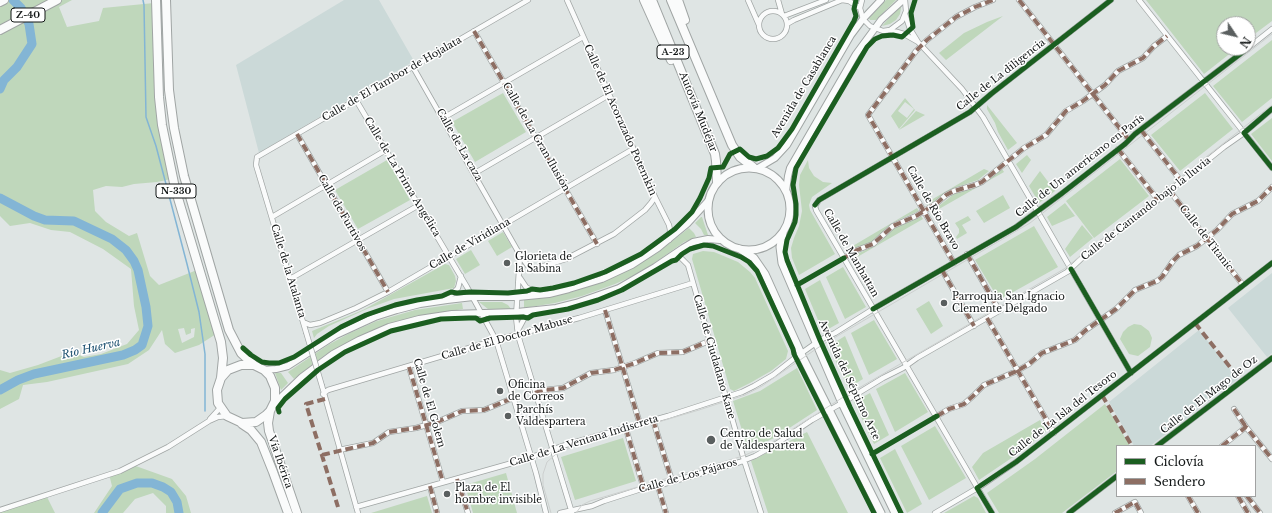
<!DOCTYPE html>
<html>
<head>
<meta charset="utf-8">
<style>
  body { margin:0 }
  #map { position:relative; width:1272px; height:513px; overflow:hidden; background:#dfe5e4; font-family:"Libre Baskerville",serif }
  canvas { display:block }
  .legend { position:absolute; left:1116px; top:445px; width:140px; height:52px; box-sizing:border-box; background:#fff; border:1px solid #a1a2a2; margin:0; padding:5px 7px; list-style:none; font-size:12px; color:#131717 }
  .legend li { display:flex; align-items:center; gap:8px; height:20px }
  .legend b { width:20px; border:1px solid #a1a2a2 }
  .north { position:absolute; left:1216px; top:16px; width:40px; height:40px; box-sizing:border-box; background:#fff; border:1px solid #a1a2a2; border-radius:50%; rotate:125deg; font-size:11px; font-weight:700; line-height:16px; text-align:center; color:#131717 }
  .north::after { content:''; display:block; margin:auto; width:14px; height:18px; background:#5a5f5f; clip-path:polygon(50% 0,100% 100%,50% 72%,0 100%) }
</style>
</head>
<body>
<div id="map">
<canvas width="1272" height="513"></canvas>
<ul class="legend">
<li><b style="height:5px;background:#1b5e20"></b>Ciclovía</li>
<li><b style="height:5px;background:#8d6e63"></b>Sendero</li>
</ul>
<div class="north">N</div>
</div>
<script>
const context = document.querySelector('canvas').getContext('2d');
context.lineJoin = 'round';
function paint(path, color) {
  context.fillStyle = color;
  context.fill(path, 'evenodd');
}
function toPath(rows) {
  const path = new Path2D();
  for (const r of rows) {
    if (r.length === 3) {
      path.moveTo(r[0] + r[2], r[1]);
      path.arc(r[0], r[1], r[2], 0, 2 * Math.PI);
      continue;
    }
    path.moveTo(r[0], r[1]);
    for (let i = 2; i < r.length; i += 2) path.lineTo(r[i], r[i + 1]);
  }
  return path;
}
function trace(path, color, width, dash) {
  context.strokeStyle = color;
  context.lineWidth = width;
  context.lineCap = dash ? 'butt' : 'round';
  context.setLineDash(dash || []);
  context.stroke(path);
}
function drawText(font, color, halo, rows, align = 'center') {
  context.font = font + ' "Libre Baskerville",serif';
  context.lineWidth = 3;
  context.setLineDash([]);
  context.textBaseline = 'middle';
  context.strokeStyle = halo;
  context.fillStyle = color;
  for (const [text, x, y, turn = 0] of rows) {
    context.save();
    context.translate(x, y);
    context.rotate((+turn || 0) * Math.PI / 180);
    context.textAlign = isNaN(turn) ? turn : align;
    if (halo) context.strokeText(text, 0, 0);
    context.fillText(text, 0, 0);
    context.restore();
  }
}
paint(toPath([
  [344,0,379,0,414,61,259,153,236,65],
  [1272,273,1272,353,1267,357,1228,308],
  [1199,330,1238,379,1150,446,1134,446,1109,402]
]), '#cbd9d8');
paint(toPath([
  [0,0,72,0,59,7,67,27,99,21,103,8,154,3,171,179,157,182,134,184,122,187,106,186,93,190,95,211,106,222,129,236,137,233,150,276,159,285,197,270,216,334,199,345,175,353,165,344,162,330,149,350,128,364,47,382,23,385,19,399,0,409,0,370,10,373,38,365,72,352,84,357,101,354,127,344,139,330,134,306,131,269,103,249,70,232,51,230,30,223,10,226,0,216],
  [184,328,186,335,191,333,191,329,195,328,194,337,182,343,178,329],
  [886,0,896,0,876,20,870,20,869,18],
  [1146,0,1272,0,1272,21,1248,39,1248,24,1224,24,1224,48,1237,48,1204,74],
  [900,6,901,8,900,14,896,20,890,24,882,26],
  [1003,16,946,60,939,53,964,33,987,22],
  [1272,40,1272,98,1242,122,1213,86],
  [503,93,526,132,475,162,452,122],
  [1205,93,1233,129,1180,171,1151,135],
  [905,98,910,104,909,105,905,102,898,111,907,118,914,109,909,105,910,104,915,110,899,129,891,116],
  [987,105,1017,143,1008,150,998,132,995,123,987,109],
  [916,111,925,115,899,130],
  [1272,118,1272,161,1251,134],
  [1027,155,1031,160,1022,173,1016,164],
  [1120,159,1149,196,1094,238,1066,201],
  [387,160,410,200,358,229,335,190],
  [808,160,809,168,814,176,823,182,832,183,812,197,809,205,810,210,835,254,799,275,792,258,791,248,794,238,799,226,802,211,799,185,800,175],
  [984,169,989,171,978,180,951,189,928,206,926,203],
  [1002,169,1004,172,932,213,931,210,940,205,954,194,981,185],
  [1040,171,1055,191,1039,203,1029,186],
  [1003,195,1010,208,984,223,976,211],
  [1065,203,1075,216,1052,226,1047,217],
  [917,208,919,211,892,223,871,243,847,253,846,250],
  [921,216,923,219,852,260,850,257,877,245,889,232,897,227,911,221],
  [968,216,971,220,962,225,967,233,957,239,956,237,959,233,959,229,955,223],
  [701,217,702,217,708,235,704,235,701,229,695,223],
  [1082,225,1093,238,1070,257,1065,249],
  [1034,226,1058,267,999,300,975,260],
  [689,228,694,233,696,237,684,242,653,264,633,276,615,284,582,296,555,303,524,308,524,300,549,297,575,291,599,283,620,274,657,253],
  [503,232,512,247,497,256,488,241],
  [471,250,480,265,465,274,456,259],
  [703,251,714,252,738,262,750,272,755,278,788,351,786,359,771,371,750,383,734,391,730,389,692,259,693,254],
  [445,264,449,265,455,276,456,281,454,288,394,299,369,308,329,326,317,334,314,338,312,331,363,310],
  [843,267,866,307,845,319,826,277],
  [820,280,839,323,823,332,805,289],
  [929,301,943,326,931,334,916,309],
  [479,302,502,302,508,305,511,309,488,309],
  [462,303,463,309,415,317,389,324,361,336,325,355,294,379,288,372,328,345,350,333,377,321,415,310],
  [874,320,897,359,869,375,851,333],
  [1134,324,1141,325,1149,331,1152,338,1150,347,1138,356,1129,354,1120,339,1123,332,1128,327],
  [845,336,863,379,848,388,829,346],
  [797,368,817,410,774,438,748,450,733,401,760,391],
  [275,373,281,373,288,383,281,390],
  [905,373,928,412,895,432,876,389],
  [870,393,889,435,874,444,854,402],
  [1105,404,1130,446,1117,446,1117,471,1062,513,999,513,987,493,1035,459],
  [1040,420,1046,431,1016,455,979,480,972,467,983,453],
  [935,426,966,478,929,500,901,446],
  [807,432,848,513,768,513,751,461],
  [623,438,636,481,575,500,561,457],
  [895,449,922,504,907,513,880,458],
  [133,465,172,479,186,496,191,513,166,513,166,506,153,493,135,499,123,513,94,513,112,486,109,474],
  [506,473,517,513,473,513,465,485],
  [46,495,55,513,0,513,0,510],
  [427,496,432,513,371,513],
  [974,496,978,498,986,513,944,513]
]), '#bfd7bb');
trace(toPath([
  [143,0,144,5,146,117,156,146,187,264,199,312,205,354,205,411]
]), '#83b5d5', 1.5);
trace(toPath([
  [0,89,4,80,17,67,32,44,29,24,21,8,13,0],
  [0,198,34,216,45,220,74,221,112,239,126,250,134,261,138,270,146,307,148,326,142,345,135,350,123,355,34,374,18,380,0,390],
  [102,513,120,489,137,483,152,483,163,487,171,492,177,502,179,513]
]), '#83b5d5', 9);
const street = toPath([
  [567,0,655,197,669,225,670,230,669,240],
  [748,0,759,25],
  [778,0,782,14],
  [862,0,860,8,863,19,870,26,883,31,890,30,902,21,906,11,905,0],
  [1019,0,1129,140],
  [1139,0,1272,168],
  [773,25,14],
  [905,14,910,29,918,42,962,89,983,117,1131,373],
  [784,16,826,0],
  [787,24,794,20,842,0,849,1,860,8],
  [890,30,904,34,918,42],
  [474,31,597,244],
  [1248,48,1272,29],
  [413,67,520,255,516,317,518,335,572,513],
  [356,100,467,287,496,340,536,473,546,513],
  [443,118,583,37],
  [1141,130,1181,181],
  [297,134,388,292],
  [1118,149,1158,200],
  [475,173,609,95],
  [1169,190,1243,285],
  [272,217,386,150],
  [967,254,999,310],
  [520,255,528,266,534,269,566,259,614,234,645,210,651,203,655,197],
  [673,255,681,258,688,265,744,460,761,513],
  [844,258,857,250,873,244,893,226,916,216,937,203,946,195,954,191,975,185,982,182,1024,148,1046,135,1066,111,1083,101,1105,85,1118,71,1143,58,1154,46,1167,36],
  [954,263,868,115,916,51,927,40,956,17,975,7,993,0],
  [942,270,974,326],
  [520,278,526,287,538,294],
  [290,279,419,205],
  [447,299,458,288,461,276],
  [605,310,640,424],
  [987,318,1054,433],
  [303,322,310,325,320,323,356,308,388,292,633,149],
  [518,330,525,317,532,311],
  [306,332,256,165,257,157,528,0],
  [409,367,443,482],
  [322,386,358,513],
  [535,393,544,390,563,388,591,373,614,370,635,363,658,353,683,352,709,341],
  [323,394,328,390,496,340,579,318,693,283],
  [1234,409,1246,427],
  [937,416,949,409,964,404,973,396,984,385,1017,371,1029,364,1042,353,1075,340,1086,330,1116,309,1135,290,1157,281,1162,277,1173,261,1179,255,1197,246,1217,230,1232,214,1258,201,1272,187],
  [210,419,220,408],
  [653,420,672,481],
  [626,429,644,489],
  [1157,446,1272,358],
  [1222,446,1246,427,1272,459],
  [339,450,373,443,389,432,416,428,437,422,462,411,484,410,513,398],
  [457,479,468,513],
  [430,486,437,513],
  [658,486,666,513],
  [1188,496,1198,513],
  [1238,496,1248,513],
  [1247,496,1260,513],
  [356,507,523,460,565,445,668,416,742,392,754,386,773,375,796,357,820,340,835,333,878,306,1016,227,1061,194,1125,144,1135,134,1248,48],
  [0,510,120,471,168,447,209,421,218,417,227,416],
  [560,513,592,506,604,501,638,490,650,488,740,462,755,456,773,446,812,420,842,403,883,378,903,368,917,358,1067,272,1082,258,1163,196,1224,147,1244,133,1272,109],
  [935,513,981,486,1016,462,1272,263],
  [992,513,816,210,815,206,819,200,970,112,991,94,1111,0],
  [1069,513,1117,476],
  [1115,513,1135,502,1141,513]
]);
const secondary = toPath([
  [758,168,775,158,787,145,851,35,863,19,881,0],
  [786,191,788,176,790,168,856,54,881,20,903,0],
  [264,370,276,369,288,366,336,335,375,317,397,310,420,304,447,300,473,297,518,297,549,294,569,289,602,279,632,265,658,248,687,224,708,201],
  [274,404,302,377,333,354,359,340,389,327,419,319,452,314,517,312,556,308,576,303,619,288,655,267,683,248,693,242,708,239,720,240]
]);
const primary = toPath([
  [749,209,41],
  [783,233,780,247,782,263,842,403,895,513],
  [740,249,754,258,765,274,803,358,881,513]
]);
const highway = toPath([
  [156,0,159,97,162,125,175,188,221,342,223,358,221,378,217,390,218,403,227,416,242,423,256,422,266,415,270,411,275,401,275,388,270,376,264,370,254,365,241,365,228,370,221,378],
  [166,0,169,90,174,128,184,176,229,330,241,353,254,365],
  [644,0,671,60],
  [652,0,715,154,716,161,717,182],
  [671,0,732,145,740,157,753,167],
  [678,0,685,20],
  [0,2,4,0],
  [0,30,57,0],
  [270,411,268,423,269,431,297,513],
  [242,424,251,430,261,442,273,472,288,513]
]);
trace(street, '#a0a5a4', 6);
trace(secondary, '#a0a5a4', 8);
trace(primary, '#a0a5a4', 9);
trace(highway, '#a0a5a4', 10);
trace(street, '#fafbfb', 4.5);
trace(secondary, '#fafbfb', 6);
trace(primary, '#fafbfb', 7);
trace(highway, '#fafbfb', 8);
trace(toPath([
  [551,513,543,485,543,474,547,462,556,454,567,449,699,410,745,395,762,386,822,345,1030,223,1272,34],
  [576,513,582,505,590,501,743,456,766,446,845,396,1064,269,1272,105]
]), '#cdd0cf', 1);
const streetBridge = toPath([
  [306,332,322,386]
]);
trace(streetBridge, '#a0a5a4', 6, []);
trace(streetBridge, '#fafbfb', 4.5);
trace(toPath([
  [1019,0,1129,140],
  [474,31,597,244],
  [1141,130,1181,181],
  [297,134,388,292],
  [1118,149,1158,200],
  [1169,190,1243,285],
  [967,254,999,310],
  [844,258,857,250,873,244,893,226,916,216,937,203,946,195,954,191,975,185,982,182,1024,148,1046,135,1066,111,1083,101,1105,85,1118,71,1143,58,1154,46,1167,36],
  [954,263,868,115,916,51,927,40,956,17,975,7,993,0],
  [942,270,974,326],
  [605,310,640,424],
  [987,318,1054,433],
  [1195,323,1241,381],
  [409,367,443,482],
  [535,393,544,390,563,388,591,373,614,370,635,363,658,353,683,352,709,341],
  [1102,395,1132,446],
  [325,399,306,404,338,507],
  [1234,409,1246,427],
  [937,416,949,409,964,404,973,396,984,385,1017,371,1029,364,1042,353,1075,340,1086,330,1116,309,1135,290,1157,281,1162,277,1173,261,1179,255,1197,246,1217,230,1232,214,1258,201,1272,187],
  [653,420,672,481],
  [626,429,644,489],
  [1222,446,1246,427,1272,459],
  [322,455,373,443,389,432,416,428,437,422,462,411,484,410,513,398],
  [457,479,468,513],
  [430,486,437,513],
  [658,486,666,513],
  [1188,496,1198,513],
  [1238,496,1248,513],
  [1247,496,1260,513],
  [1115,513,1135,502,1141,513]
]), '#8d6e63', 4, [8, 4]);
trace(toPath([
  [1272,109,1244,133,1272,168],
  [815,205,819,200,970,112,991,94,1111,0],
  [1071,269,1131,373],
  [797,285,844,258],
  [873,309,1016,227,1061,194,1125,144,1135,134,1248,48],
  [243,348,251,355,262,362,269,363,279,363,294,357,341,327,366,315,395,305,417,300,442,296,451,292,457,293,470,292,508,293,527,291,532,289,540,290,553,288,574,283,605,272,641,254,675,229,692,212,700,198,709,178,711,168,723,167,730,154,740,149,749,157,756,159,767,156,778,148,792,129,854,21,856,16,854,9,856,0],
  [279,412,278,408,285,399,318,370,345,352,391,331,441,319,469,318,476,318,480,321,490,318,523,317,528,318,533,315,568,309,598,300,622,290,672,261,676,260,682,254,690,249,704,245,713,246,741,257,749,262,757,271,793,349,794,354,874,513],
  [1157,446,1272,358],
  [872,454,937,416],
  [901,513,850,407,820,340,787,260,785,252,787,240,795,222,796,215,796,204,793,185,796,168,867,47,875,39,882,36,893,35,902,37,913,27,911,13,915,0],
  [992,513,977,488,1016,462,1272,263],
  [1069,513,1117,476]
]), '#1b5e20', 5);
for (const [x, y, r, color] of [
  [507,263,4,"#5a5f5f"],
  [944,303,4,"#5a5f5f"],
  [500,391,4,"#5a5f5f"],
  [508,416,4,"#5a5f5f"],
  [711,440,5,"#5a5f5f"],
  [447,494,4,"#5a5f5f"]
]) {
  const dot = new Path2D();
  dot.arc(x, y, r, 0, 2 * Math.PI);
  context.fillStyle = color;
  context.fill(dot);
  trace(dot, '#fff', 1.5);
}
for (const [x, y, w] of [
  [28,15,34],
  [673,52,32],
  [176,191,40]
]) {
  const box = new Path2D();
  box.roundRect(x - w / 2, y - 7, w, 14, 3);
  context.fillStyle = '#fff';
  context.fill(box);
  trace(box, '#131717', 1);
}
drawText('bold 9px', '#131717', null, [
  ["Z-40",28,15],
  ["A-23",673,52],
  ["N-330",176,191]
]);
drawText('10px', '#131717', '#fff', [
  ["Calle de La diligencia",1001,75,-38],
  ["Calle de El Tambor de Hojalata",392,79,-30],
  ["Avenida de Casablanca",804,87,-59],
  ["Autovía Mudéjar",698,112,68],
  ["Calle de El Acorazado Potemkin",620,120,66],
  ["Calle de La Gran Ilusión",536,137,60],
  ["Calle de La caza",459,145,60],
  ["Calle de Un americano en París",1080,166,-38],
  ["Calle de La Prima Angélica",402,177,59],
  ["Calle de Río Bravo",933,208,60],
  ["Calle de Cantando bajo la lluvia",1146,209,-38],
  ["Calle de Furtivos",342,213,60],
  ["Calle de Titanic",1206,238,52],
  ["Calle de Viridiana",470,244,-30],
  ["Calle de Manhattan",851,253,60],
  ["Calle de la Atalanta",288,271,73],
  ["Calle de El Doctor Mabuse",507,338,-16],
  ["Calle de Ciudadano Kane",714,357,74],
  ["Avenida del Séptimo Arte",849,380,65],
  ["Calle de El Mago de Oz",1209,395,-38],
  ["Calle de El Golem",429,403,74],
  ["Calle de La Isla del Tesoro",1063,414,-38],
  ["Calle de La Ventana Indiscreta",584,441,-17],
  ["Vía Ibérica",280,462,71],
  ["Calle de Los Pájaros",688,476,-16]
]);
drawText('10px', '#131717', '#fff', [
  ["Glorieta de",515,257],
  ["la Sabina",515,269],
  ["Parroquia San Ignacio",952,297],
  ["Clemente Delgado",952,309],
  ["Oficina",508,385],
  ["de Correos",508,397],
  ["Parchís",516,410],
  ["Valdespartera",516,422],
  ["Centro de Salud",720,434],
  ["de Valdespartera",720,446],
  ["Plaza de El",455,488],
  ["hombre invisible",455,500]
], 'left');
drawText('italic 11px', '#1d5171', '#fff', [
  ["Río Huerva",91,349,-13]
]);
</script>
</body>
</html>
